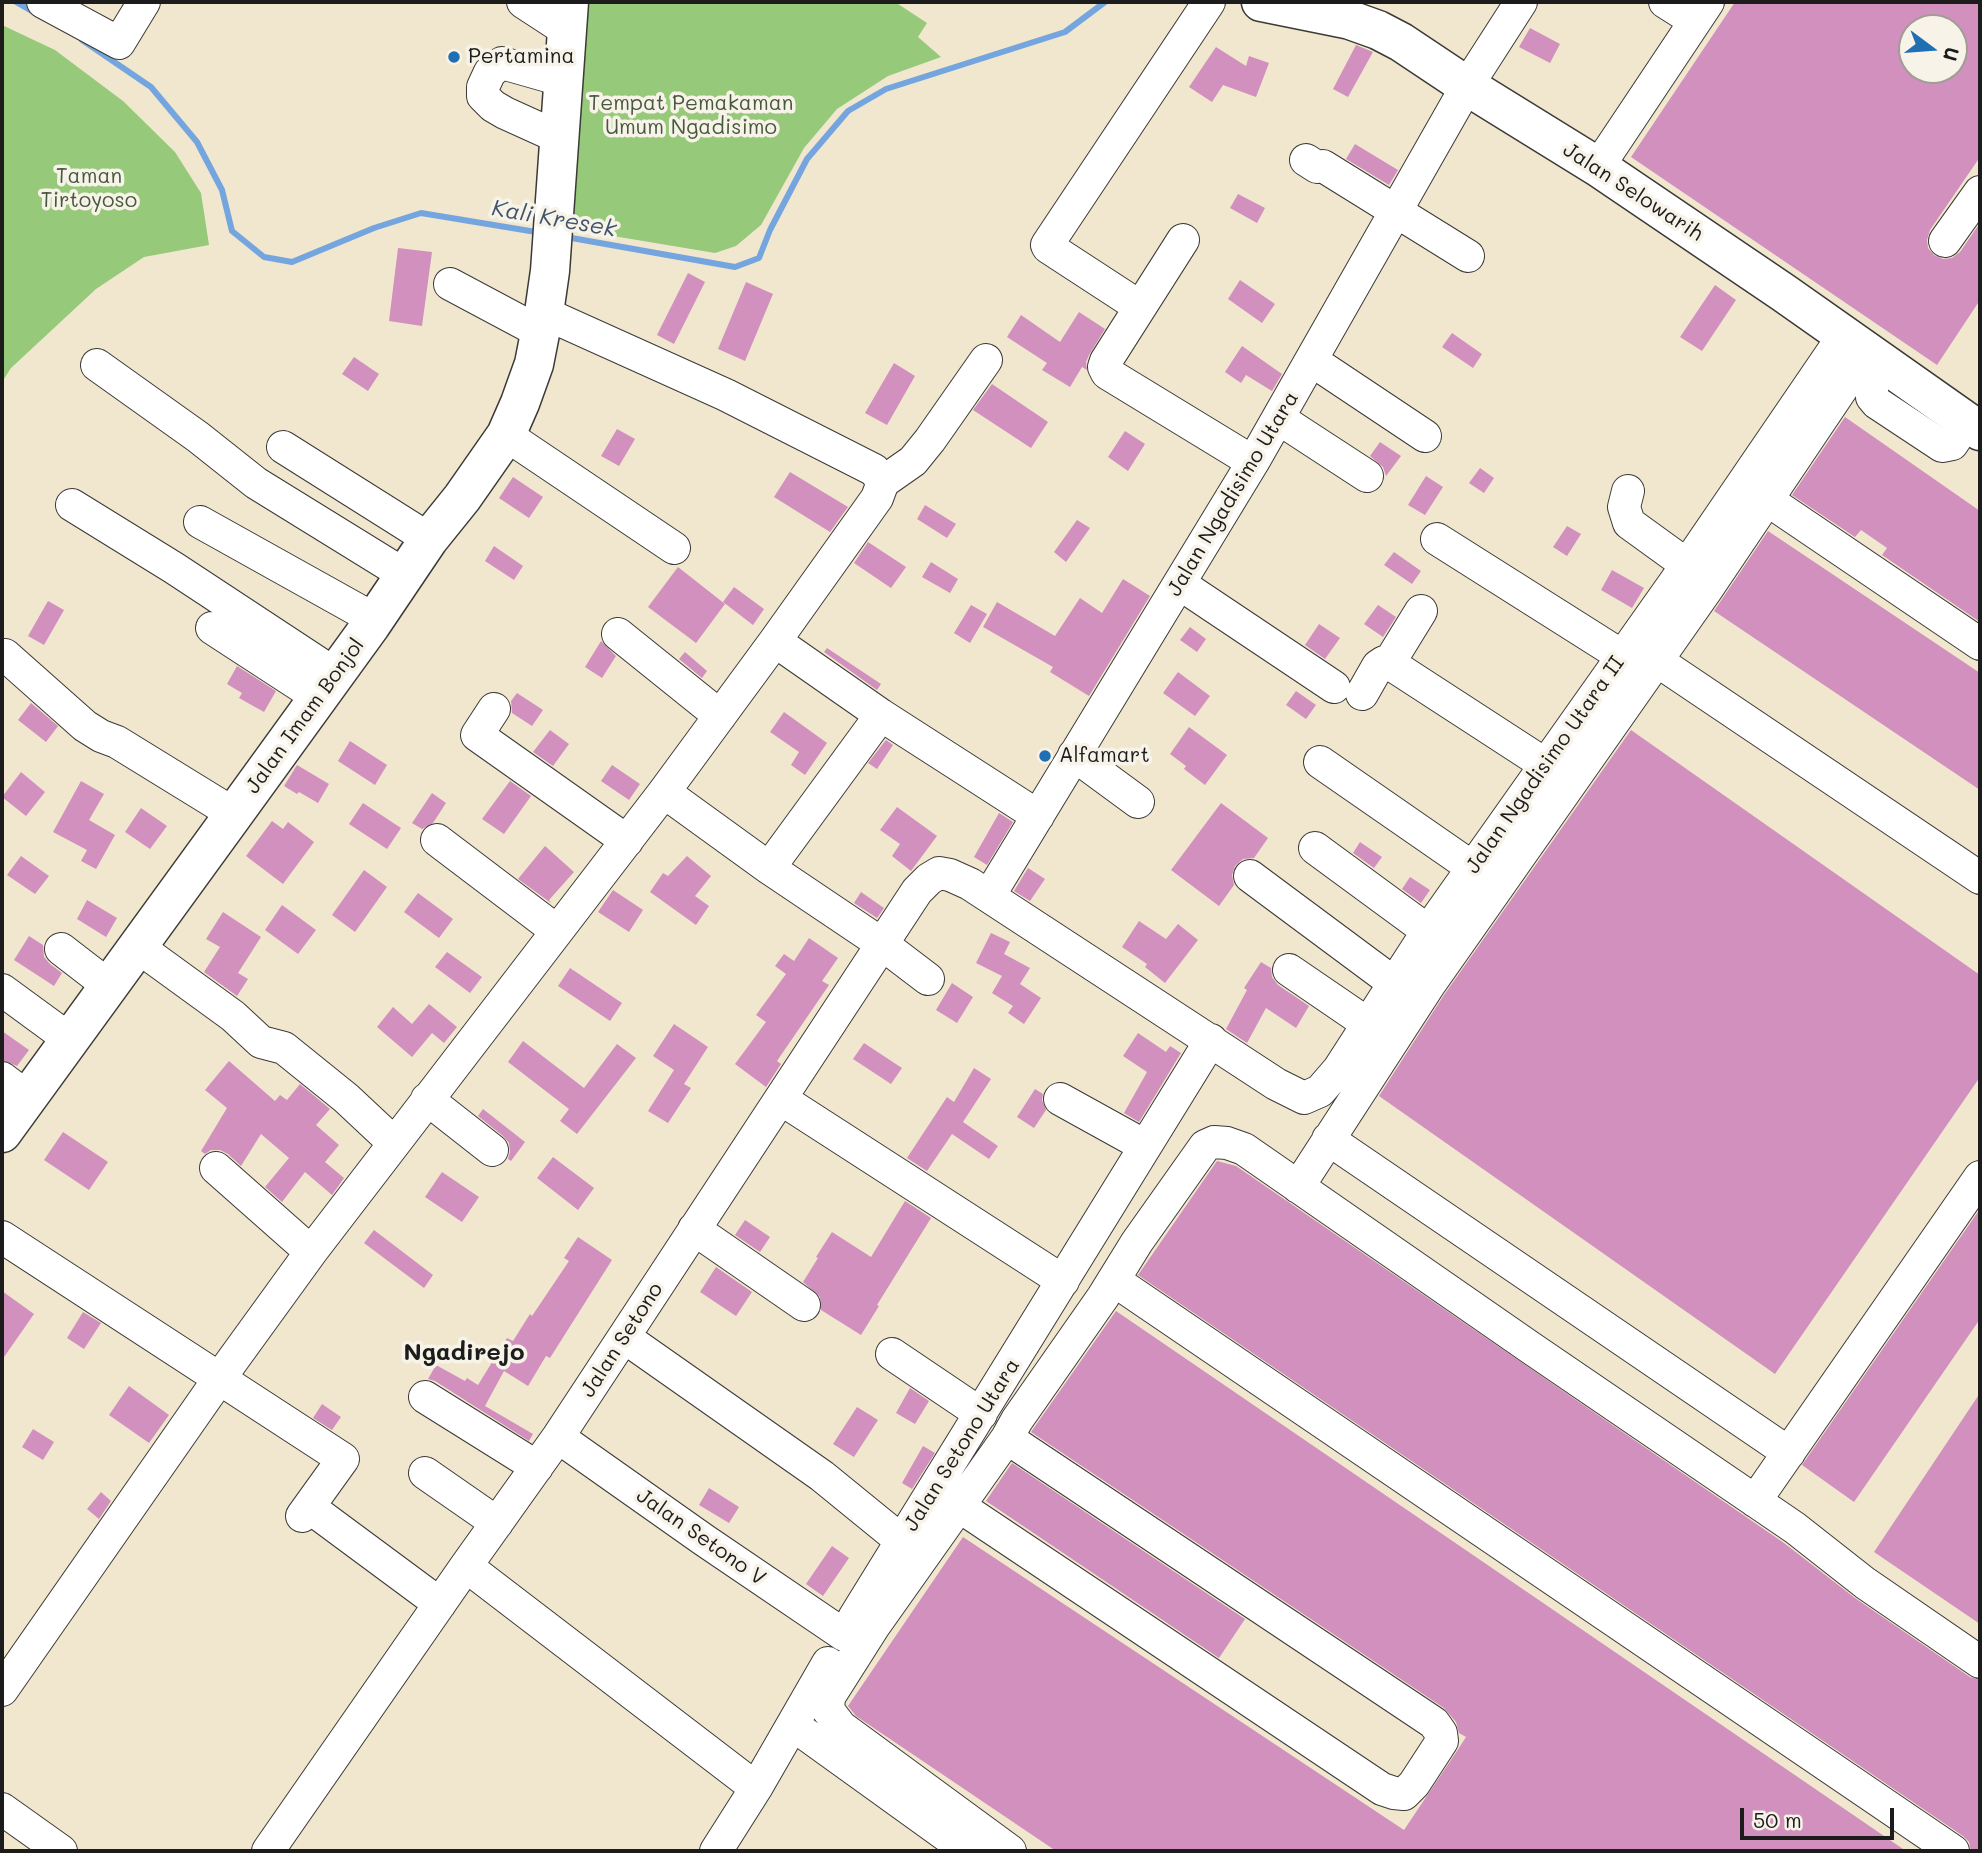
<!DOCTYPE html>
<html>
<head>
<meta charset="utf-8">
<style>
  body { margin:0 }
  #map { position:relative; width:1982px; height:1853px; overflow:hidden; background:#f1e7cf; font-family:Mali,sans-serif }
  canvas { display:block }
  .frame { position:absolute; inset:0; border:4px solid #1c1c1c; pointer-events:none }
  .north { position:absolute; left:1898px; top:14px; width:70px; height:70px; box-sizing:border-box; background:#f7f3e8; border:2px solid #9f9d96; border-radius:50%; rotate:106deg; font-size:19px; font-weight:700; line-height:28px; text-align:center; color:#1c1c1c }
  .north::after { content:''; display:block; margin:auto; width:24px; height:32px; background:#1f6fb2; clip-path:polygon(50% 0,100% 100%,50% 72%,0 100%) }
  .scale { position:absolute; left:1740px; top:1808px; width:154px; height:32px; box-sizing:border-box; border:4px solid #1c1c1c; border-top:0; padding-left:9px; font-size:21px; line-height:24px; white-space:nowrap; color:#1c1c1c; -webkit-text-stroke:5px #f7f3e8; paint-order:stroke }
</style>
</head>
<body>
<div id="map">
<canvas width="1982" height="1853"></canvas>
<div class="frame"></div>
<div class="north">U</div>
<div class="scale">50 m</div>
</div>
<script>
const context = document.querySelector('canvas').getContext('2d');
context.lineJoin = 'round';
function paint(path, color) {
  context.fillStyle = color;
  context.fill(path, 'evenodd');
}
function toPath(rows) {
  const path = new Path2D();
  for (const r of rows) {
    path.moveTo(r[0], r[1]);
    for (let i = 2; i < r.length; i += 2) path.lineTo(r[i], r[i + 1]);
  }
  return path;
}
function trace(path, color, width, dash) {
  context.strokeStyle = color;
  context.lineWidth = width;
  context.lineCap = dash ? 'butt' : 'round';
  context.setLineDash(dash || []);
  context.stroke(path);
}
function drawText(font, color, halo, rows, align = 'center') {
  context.font = font + ' Mali,sans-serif';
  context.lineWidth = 7;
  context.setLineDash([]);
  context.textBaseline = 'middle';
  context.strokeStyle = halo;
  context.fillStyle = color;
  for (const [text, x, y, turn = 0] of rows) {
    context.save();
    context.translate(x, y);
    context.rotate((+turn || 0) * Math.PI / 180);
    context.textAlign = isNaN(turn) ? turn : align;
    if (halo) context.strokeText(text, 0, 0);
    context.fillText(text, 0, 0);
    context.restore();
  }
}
paint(toPath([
  [587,2,895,2,927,23,918,37,941,57,888,76,837,109,804,148,761,225,736,246,715,253,565,228],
  [2,25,55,50,123,101,175,152,201,193,209,245,144,257,96,289,11,368,2,382]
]), '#96c97a');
trace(toPath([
  [16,2,37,14],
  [82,40,151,87,197,142,222,190,232,231,264,257,292,262,374,228,421,213,542,233],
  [566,237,735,267,759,258,770,230,807,159,848,111,886,89,1065,32,1105,2]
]), '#74a5df', 6);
paint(toPath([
  [1735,2,1980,2,1980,157,1930,230,1927,240,1928,248,1934,255,1943,259,1952,258,1960,252,1980,223,1980,300,1937,365,1631,157],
  [1912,28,1954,28,1954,70,1912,70],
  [1530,28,1560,44,1550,63,1519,47],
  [1356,45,1373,52,1348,97,1333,89],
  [1216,47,1246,66,1249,56,1269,63,1256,97,1223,85,1212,102,1189,87],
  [1355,144,1398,170,1389,185,1346,159],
  [1238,194,1265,208,1257,223,1230,208],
  [398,248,432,252,422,326,389,321],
  [688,273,705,282,674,344,657,335],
  [1240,280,1275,304,1262,323,1228,299],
  [746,282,773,294,745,361,718,349],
  [1715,285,1736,300,1702,351,1680,337],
  [1079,312,1105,329,1089,355,1086,362,1087,370,1082,367,1070,387,1042,370,1047,363,1007,337,1021,315,1060,342],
  [1452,333,1482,354,1473,368,1442,347],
  [1242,346,1282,374,1272,391,1246,375,1241,383,1225,372],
  [354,357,379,374,368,391,342,374],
  [894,363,915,376,887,425,865,413],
  [992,384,1048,422,1031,448,973,410],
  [1845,417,1980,511,1980,622,1882,555,1887,548,1861,530,1855,537,1792,495],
  [617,429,635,439,619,466,601,456],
  [1125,431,1145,444,1128,471,1108,457],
  [1380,442,1401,456,1386,476,1383,467,1370,456],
  [1480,468,1494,478,1484,493,1469,483],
  [790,472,848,507,830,532,774,497],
  [1426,476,1443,487,1425,515,1408,505],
  [513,477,543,497,529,518,499,498],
  [925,505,956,524,947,538,917,519],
  [1077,520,1090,528,1066,562,1054,552],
  [1567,526,1581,534,1567,556,1553,547],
  [1768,531,1980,673,1980,790,1714,611],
  [868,542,906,567,891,588,854,563],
  [494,546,523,566,514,580,485,561],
  [1394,552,1421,571,1412,584,1384,565],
  [931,562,958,579,950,593,922,577],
  [678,567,725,604,696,643,648,607],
  [1612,570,1644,588,1632,608,1601,590],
  [1123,579,1150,596,1089,696,1050,672,1053,667,983,627,997,602,1055,636,1080,598,1102,613],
  [734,587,764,609,753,625,723,602],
  [48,601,64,610,44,645,28,636],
  [971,605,987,614,970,643,954,633],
  [1378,605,1396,617,1383,637,1364,624],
  [1319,624,1340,638,1325,659,1305,645],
  [1190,627,1206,639,1197,652,1180,640],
  [601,641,616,656,602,678,585,667],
  [827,648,881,684,877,690,824,652],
  [685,652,707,671,702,678,679,659],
  [237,666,276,691,264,712,239,698,242,693,227,684],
  [1178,672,1210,696,1195,716,1163,693],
  [1296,691,1316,705,1306,719,1286,705],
  [517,693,543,710,532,726,512,713,511,701],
  [31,703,58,726,46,742,18,720],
  [784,712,827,743,805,775,791,765,799,752,770,732],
  [1189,727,1227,755,1205,785,1184,769,1186,766,1170,754],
  [550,730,569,744,553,766,533,752],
  [1631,730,1980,975,1980,1077,1775,1374,1379,1096,1444,995],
  [886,740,893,745,877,769,868,763],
  [350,741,387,765,375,785,338,761],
  [297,765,329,784,318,803,299,792,297,794,284,786],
  [612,765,640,784,629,800,601,781],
  [21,772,45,792,26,816,2,797],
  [81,781,104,794,89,820,115,835,96,869,81,861,87,850,53,832],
  [510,781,531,796,504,834,482,819],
  [432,793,446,803,433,823,422,829,412,823],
  [363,803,401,828,387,849,349,824],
  [1221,803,1268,838,1254,858,1243,859,1235,866,1232,875,1234,885,1219,906,1171,870],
  [897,807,937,836,911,871,892,856,900,844,880,830],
  [141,808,167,826,150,849,125,832],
  [999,813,1013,822,987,865,974,857],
  [272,821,283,829,288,822,314,842,283,884,246,856],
  [1360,842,1382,857,1374,868,1353,853],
  [545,846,574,872,549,900,551,903,518,879],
  [21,856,49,876,35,894,7,875],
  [687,856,711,876,695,896,709,906,696,925,650,892,663,873,668,876],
  [1028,868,1045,879,1030,901,1014,891],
  [364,870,387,887,355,932,332,915],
  [1410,877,1430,890,1421,903,1402,889],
  [613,890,643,910,629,932,598,912],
  [861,892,884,908,877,918,854,903],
  [418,893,453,919,439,938,404,912],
  [87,900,117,918,106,937,77,919],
  [282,905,316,930,298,954,265,930],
  [223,912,261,937,238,973,248,979,237,996,204,972,220,947,206,939],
  [1139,921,1166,939,1178,924,1198,940,1165,983,1145,967,1147,964,1122,947],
  [991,933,1010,942,1004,954,1030,968,1020,984,1041,998,1024,1024,1008,1013,1013,1006,992,993,1002,976,976,963],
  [29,936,43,945,44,957,50,964,62,973,54,986,14,960],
  [809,938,838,958,822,981,829,985,777,1061,781,1064,766,1087,735,1064,766,1022,756,1015,786,974,775,966,784,954,794,961],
  [447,952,482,977,470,993,435,967],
  [1261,962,1271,968,1272,977,1278,985,1309,1006,1296,1028,1266,1008,1247,1043,1226,1029,1247,990,1244,988],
  [570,968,622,1003,610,1021,558,986],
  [952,983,973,997,957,1023,936,1010],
  [429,1004,457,1027,444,1043,432,1033,412,1057,377,1027,393,1007,412,1024],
  [674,1024,708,1047,684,1084,691,1088,668,1123,648,1111,674,1070,653,1056],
  [2,1031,29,1050,17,1066,2,1060],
  [1138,1033,1166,1052,1170,1046,1181,1053,1139,1122,1124,1113,1147,1072,1123,1056],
  [523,1041,584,1088,617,1044,636,1058,577,1134,560,1121,569,1109,508,1062],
  [864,1043,902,1068,891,1084,853,1059],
  [229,1061,275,1101,280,1095,287,1100,300,1084,330,1109,316,1125,339,1145,325,1162,344,1178,332,1195,305,1172,282,1202,265,1187,289,1158,261,1134,241,1166,228,1154,220,1150,211,1150,205,1154,201,1151,227,1108,205,1090],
  [974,1068,991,1079,963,1122,998,1146,989,1159,952,1134,927,1171,907,1158,947,1097,954,1102],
  [1035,1089,1043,1094,1042,1100,1046,1110,1034,1128,1017,1117],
  [483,1109,525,1142,511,1161,508,1159,510,1152,509,1143,503,1136,478,1116],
  [63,1132,108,1162,89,1190,44,1160],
  [553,1157,594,1188,578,1210,537,1178],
  [1217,1161,1236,1166,1784,1543,1855,1598,1970,1677,1980,1680,1980,1851,1971,1851,1969,1842,1963,1836,1138,1275],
  [442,1172,479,1197,462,1222,425,1197],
  [905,1201,931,1218,877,1305,879,1306,861,1335,821,1310,820,1297,803,1282,818,1258,816,1257,832,1232,871,1257],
  [1980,1209,1980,1319,1854,1502,1802,1465],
  [745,1220,770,1237,760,1252,735,1235],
  [374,1230,433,1275,424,1288,364,1243],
  [578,1237,612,1260,550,1358,546,1356,528,1386,504,1371,485,1406,533,1434,529,1441,435,1381,428,1379,436,1365,465,1381,467,1378,478,1385,507,1338,513,1341,530,1314,532,1316,569,1261,564,1258],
  [716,1267,752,1292,736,1316,700,1292],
  [2,1291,34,1314,2,1360],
  [1116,1311,1906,1851,1056,1851,856,1716,848,1706,963,1537,1404,1830,1457,1751,1466,1737,1459,1733,1456,1722,1444,1708,1031,1432],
  [83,1312,101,1323,84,1349,67,1338],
  [129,1386,169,1415,149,1443,109,1415],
  [910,1388,929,1401,915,1424,896,1413],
  [1980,1393,1980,1624,1874,1552],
  [322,1404,341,1417,332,1430,313,1418],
  [857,1407,878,1420,854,1457,833,1444],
  [33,1429,54,1442,43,1460,22,1447],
  [923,1446,935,1453,912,1489,902,1483],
  [1012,1463,1245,1619,1219,1658,986,1501],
  [709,1488,739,1507,729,1523,699,1505],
  [101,1492,111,1501,99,1519,87,1509],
  [832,1546,849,1558,823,1596,806,1584]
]), '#d190be');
const minor = toPath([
  [43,2,119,43,144,2],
  [523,2,566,30],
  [1665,2,1695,21],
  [558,137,505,113,493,106,483,96,483,87,490,72,502,63,562,80],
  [1306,160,1317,167,1323,166,1468,256],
  [1598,167,1708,2],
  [1183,240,1106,361,1104,367,1107,373,1253,462],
  [1945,241,1980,192],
  [450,284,540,332],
  [1140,307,1048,247,1047,245,1209,2],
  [1311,360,1425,436],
  [1883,363,1872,385,1872,397,1877,403,1942,446,1952,444,1958,435],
  [97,365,198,437,256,483,405,575],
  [1278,418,1367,476],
  [506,435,674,548],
  [283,447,429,539],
  [883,482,913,461,930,440,986,360],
  [1628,491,1624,507,1629,523,1687,565],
  [1766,499,1980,644],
  [72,505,174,568,335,674],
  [200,522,374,619],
  [1437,539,1622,656],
  [1180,584,1334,687],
  [212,628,318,697],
  [618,634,720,716],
  [775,641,881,715,1038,816],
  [5,655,85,726,101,736,117,742,234,814],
  [1656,660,1980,878],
  [1389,663,1421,611],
  [1362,694,1378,666,1384,662,1389,663,1546,765],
  [494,709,477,735,627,841],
  [1074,755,1138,802],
  [1320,762,1473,868],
  [664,792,769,868,882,944,928,979],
  [437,840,557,931],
  [1315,848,1428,931],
  [769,868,881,715],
  [1250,876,1394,983],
  [989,896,1253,462,1467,86,1521,2],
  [138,947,233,1016,261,1042,284,1048,346,1098,393,1142],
  [61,949,109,986],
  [1289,970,1368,1024],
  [2,990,69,1039],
  [2,1078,27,1097],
  [427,1099,492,1150],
  [781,1099,1063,1281],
  [1060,1099,1145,1146],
  [1328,1139,1789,1453],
  [216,1168,311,1252],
  [1298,1187,1429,985,1707,589,1867,351],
  [694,1229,804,1305],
  [2,1237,343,1459,302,1516],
  [1115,1281,1953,1851],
  [624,1337,822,1476,903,1542],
  [892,1354,981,1414],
  [425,1397,537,1467],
  [558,1437,704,1540,844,1635],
  [425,1473,497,1523],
  [1755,1501,1980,1177],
  [959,1506,1382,1789,1394,1793,1404,1794,1414,1784,1442,1741,1441,1733,1434,1723,1007,1438],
  [309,1507,440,1604],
  [466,1566,756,1788],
  [854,1618,1211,1040],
  [2,1690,219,1379,311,1252,664,792,775,641,877,498,883,482,874,470,726,395,544,313],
  [793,1725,968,1851],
  [2,1809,61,1851],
  [268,1851,466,1566,558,1437,917,891,929,879,939,873,950,875,970,884,1276,1084,1304,1098,1320,1091,1339,1069,1428,931,1687,565,1844,335],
  [716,1851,756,1788,828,1663],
  [1010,1851,841,1727,828,1710,829,1697,874,1626,1007,1438,1017,1420,1103,1297,1137,1242,1205,1146,1214,1142,1227,1143,1244,1149,1531,1348,1795,1528,1865,1583,1980,1662]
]);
const major = toPath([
  [1261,2,1350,20,1378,30,1401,42,1467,86,1598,167,1784,293,1980,431],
  [2,1133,234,814,371,625,429,539,462,498,506,435,520,403,534,364,544,313,550,271,569,2]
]);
trace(minor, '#3c3a37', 34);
trace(major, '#3c3a37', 41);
trace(minor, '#fff', 32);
trace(major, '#fff', 38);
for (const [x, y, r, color] of [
  [454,57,7,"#1f6fb2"],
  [1045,756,7,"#1f6fb2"]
]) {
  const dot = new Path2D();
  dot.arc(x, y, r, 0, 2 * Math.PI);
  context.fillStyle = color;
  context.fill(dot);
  trace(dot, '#f7f3e8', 2.5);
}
drawText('21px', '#1c1c1c', '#f7f3e8', [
  ["Pertamina",468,57],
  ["Alfamart",1059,756]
], 'left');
drawText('21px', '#47593d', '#f7f3e8', [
  ["Tempat Pemakaman",691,104],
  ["Umum Ngadisimo",691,128],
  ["Taman",89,177],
  ["Tirtoyoso",89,201]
]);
drawText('21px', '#1c1c1c', '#f7f3e8', [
  ["Jalan Selowarih",1633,192,33],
  ["Jalan Ngadisimo Utara",1233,494,-59],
  ["Jalan Imam Bonjol",305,716,-54],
  ["Jalan Ngadisimo Utara II",1545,765,-55],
  ["Jalan Setono",622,1340,-57],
  ["Jalan Setono Utara",962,1445,-58],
  ["Jalan Setono V",701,1537,35]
]);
drawText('italic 23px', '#3f536a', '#f7f3e8', [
  ["Kali Kresek",554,219,10]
]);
drawText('bold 24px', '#1c1c1c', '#f7f3e8', [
  ["Ngadirejo",464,1353]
]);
</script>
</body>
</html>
